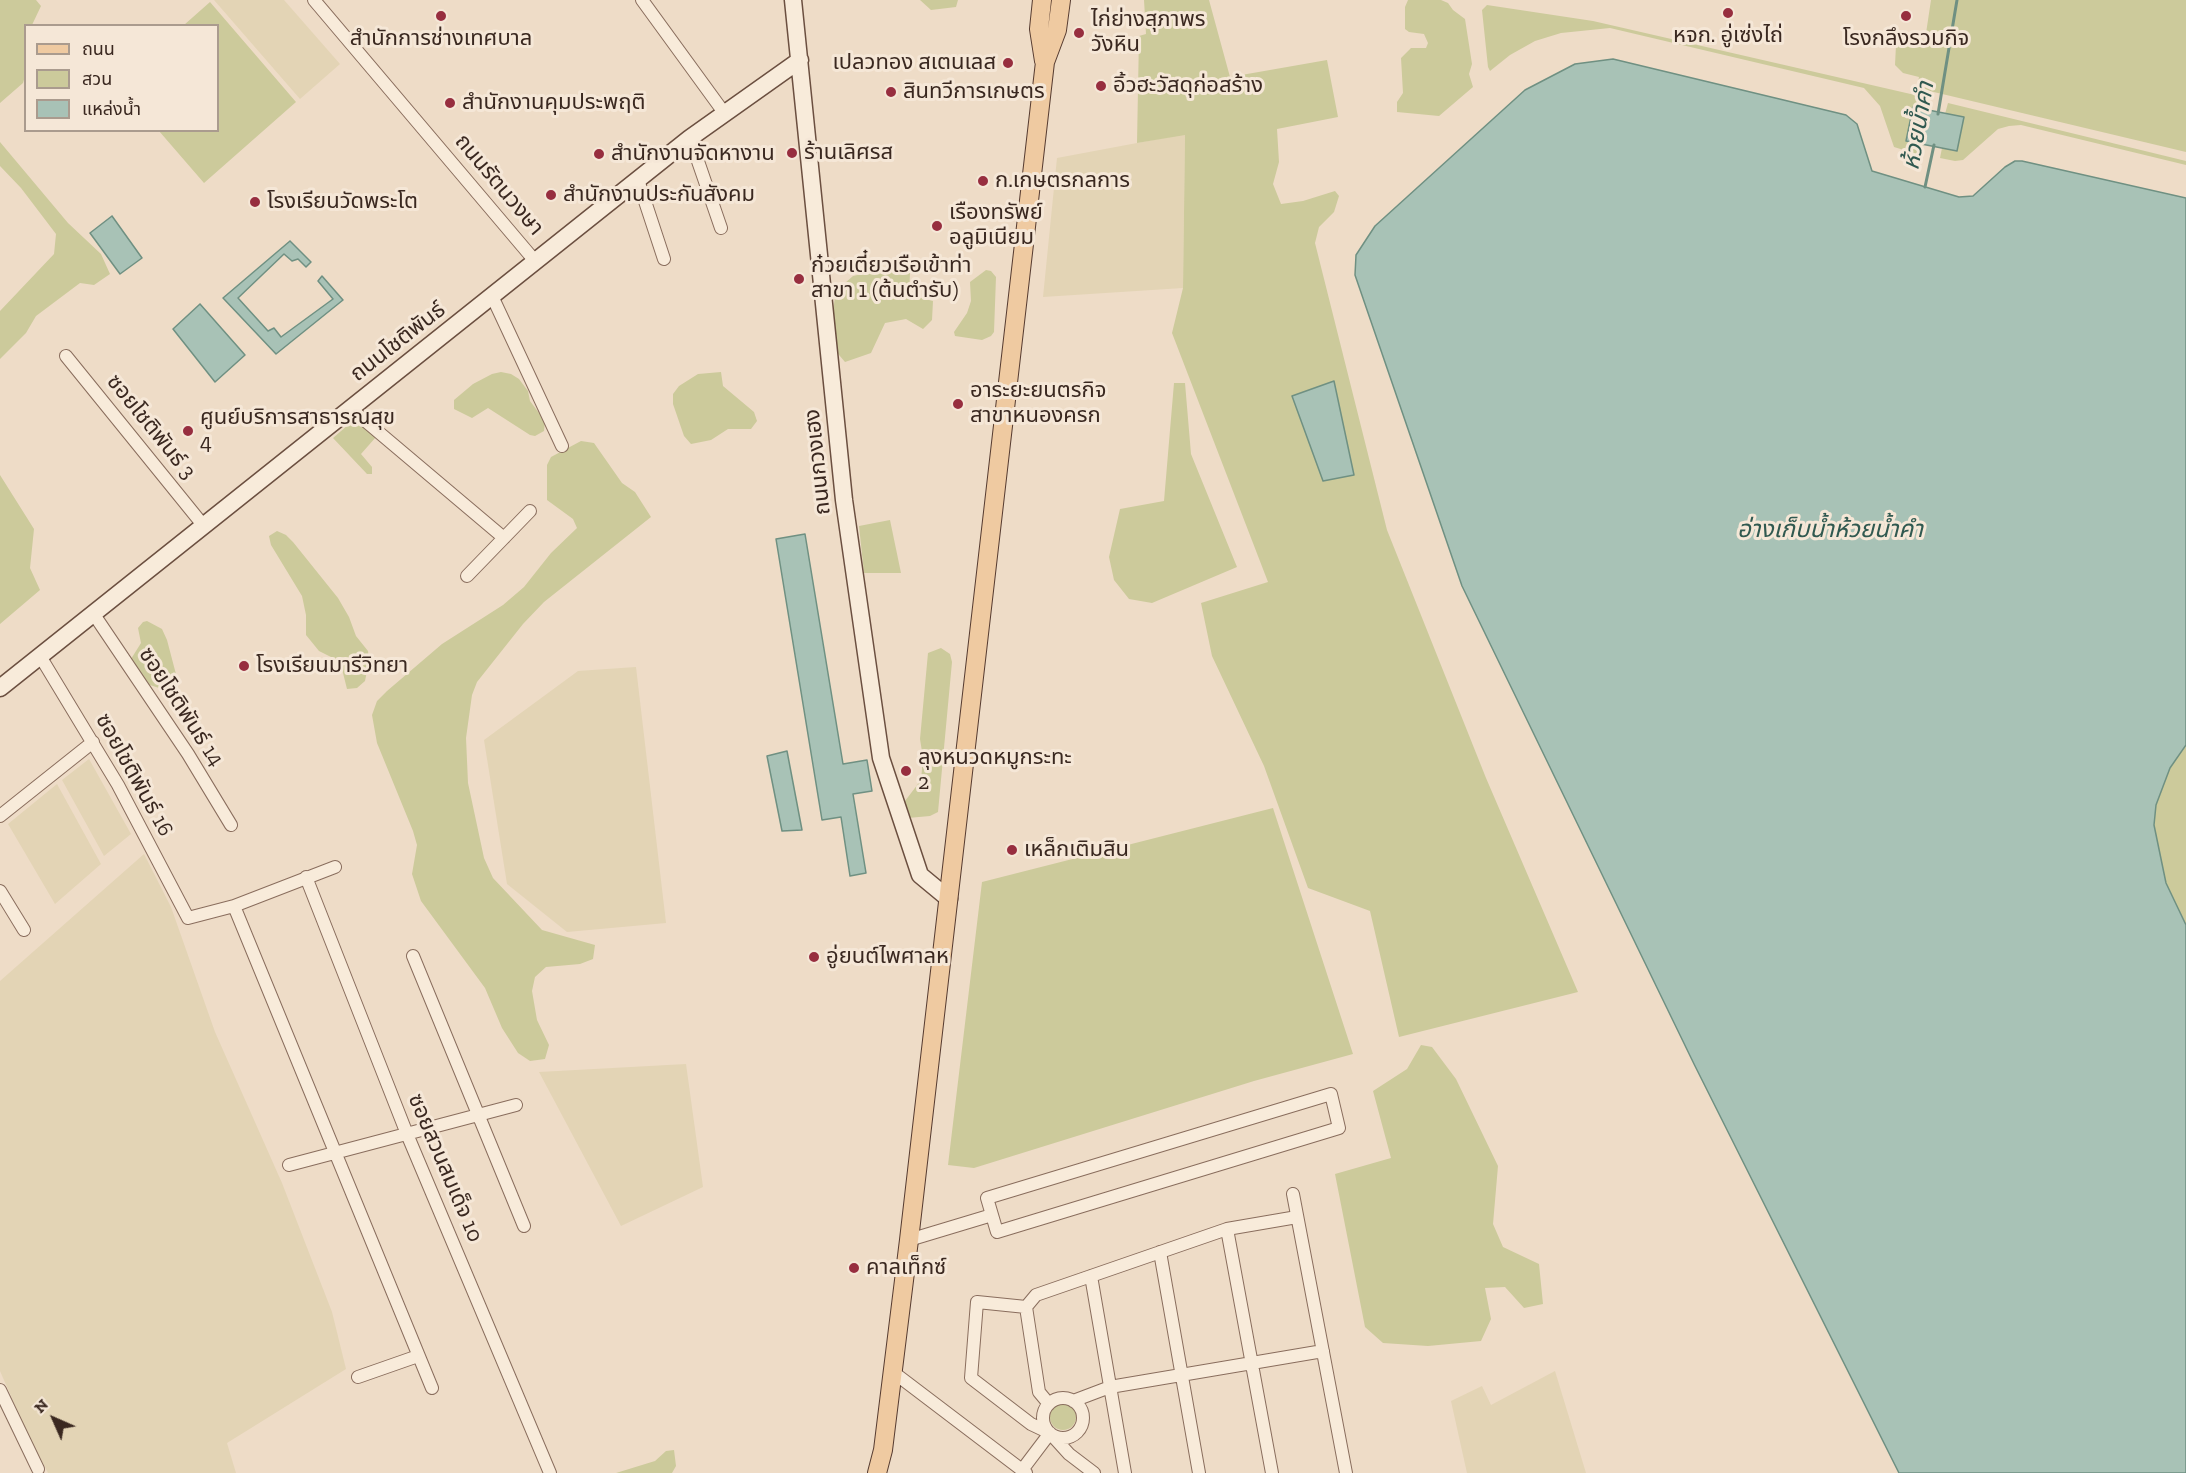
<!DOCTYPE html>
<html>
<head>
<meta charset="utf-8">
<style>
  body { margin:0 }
  #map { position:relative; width:2186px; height:1473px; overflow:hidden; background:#eedcc7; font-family:"Zilla Slab","Noto Sans Thai",serif }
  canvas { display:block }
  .legend { position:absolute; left:24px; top:24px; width:195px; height:108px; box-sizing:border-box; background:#f5e7d7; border:2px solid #aa9b8e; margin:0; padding:8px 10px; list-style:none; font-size:18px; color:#3a2820 }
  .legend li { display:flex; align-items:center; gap:12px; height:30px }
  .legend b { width:30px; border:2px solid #aa9b8e }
  .north { position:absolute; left:24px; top:1389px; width:60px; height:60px; -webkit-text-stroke:4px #f5e7d7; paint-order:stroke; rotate:315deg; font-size:16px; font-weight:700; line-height:24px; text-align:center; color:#3a2820 }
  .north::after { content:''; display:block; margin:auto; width:21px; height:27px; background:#3a2820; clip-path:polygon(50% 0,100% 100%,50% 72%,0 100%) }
</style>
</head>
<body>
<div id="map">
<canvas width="2186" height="1473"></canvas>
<ul class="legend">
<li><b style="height:8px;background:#efcaa1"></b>ถนน</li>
<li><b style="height:16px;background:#ccca9b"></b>สวน</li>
<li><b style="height:16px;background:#a8c2b6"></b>แหล่งน้ำ</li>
</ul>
<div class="north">N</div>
</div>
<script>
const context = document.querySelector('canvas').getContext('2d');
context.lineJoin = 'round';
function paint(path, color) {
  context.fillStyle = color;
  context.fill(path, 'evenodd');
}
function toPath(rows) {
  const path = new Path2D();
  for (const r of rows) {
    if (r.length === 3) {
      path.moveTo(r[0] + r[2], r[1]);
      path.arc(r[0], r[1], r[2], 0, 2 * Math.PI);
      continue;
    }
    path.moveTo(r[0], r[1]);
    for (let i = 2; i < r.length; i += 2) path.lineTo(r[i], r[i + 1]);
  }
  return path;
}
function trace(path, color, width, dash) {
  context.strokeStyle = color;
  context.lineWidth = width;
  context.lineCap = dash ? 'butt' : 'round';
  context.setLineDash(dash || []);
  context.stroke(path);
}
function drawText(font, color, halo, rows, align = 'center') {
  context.font = font + ' "Zilla Slab","Noto Sans Thai",serif';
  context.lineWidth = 6;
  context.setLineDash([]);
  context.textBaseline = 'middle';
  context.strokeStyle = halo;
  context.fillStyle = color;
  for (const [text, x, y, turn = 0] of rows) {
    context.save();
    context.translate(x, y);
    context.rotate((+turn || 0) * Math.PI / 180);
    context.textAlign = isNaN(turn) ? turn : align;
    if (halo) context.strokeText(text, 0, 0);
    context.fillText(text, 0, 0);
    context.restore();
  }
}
paint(toPath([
  [214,0,284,0,340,64,300,99],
  [1185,134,1183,288,1043,297,1057,158],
  [636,667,666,923,567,932,507,884,484,740,578,671],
  [89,759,131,834,104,856,62,780],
  [57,784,101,864,55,904,8,824],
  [144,854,171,907,215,1032,282,1183,332,1312,346,1369,227,1443,236,1473,48,1473,24,1426,0,1371,0,981],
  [686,1064,703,1187,621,1226,539,1072],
  [1555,1371,1586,1473,1467,1473,1451,1401,1482,1386,1491,1405]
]), '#e3d4b5');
paint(toPath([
  [0,0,36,0,41,6,32,25,26,26,25,76,23,83,0,103],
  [920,0,958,0,956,7,931,10],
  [1144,0,1209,0,1230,77,1327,60,1338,117,1277,129,1279,162,1273,184,1281,204,1303,201,1335,191,1339,196,1334,212,1319,227,1315,243,1387,530,1486,778,1578,992,1399,1037,1370,911,1308,888,1264,766,1212,656,1201,603,1268,582,1172,333,1183,288,1185,135,1137,143,1139,36,1146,34],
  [1408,0,1441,0,1448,3,1453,10,1465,19,1472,64,1469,74,1473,87,1439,116,1397,112,1397,102,1403,93,1401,58,1411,48,1426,48,1428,43,1424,34,1409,32,1405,29,1405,7],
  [1931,0,2186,0,2186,152,1917,88,1919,77,1903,73,1895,65,1896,45,1902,41,1925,40],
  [210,2,296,102,204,183,159,131,218,130,218,26,184,25],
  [1487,5,1593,21,1928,98,1926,110,1913,107,1906,140,1923,144,1920,155,1894,147,1880,106,1864,88,1610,28,1561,33,1535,41,1510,55,1490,71,1488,67,1482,10],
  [1948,103,2186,161,2186,165,2021,125,2009,126,1998,129,1963,160,1955,161,1940,158,1942,148,1956,151,1963,118,1945,114],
  [0,142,68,223,101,254,110,274,94,285,80,283,36,316,26,333,0,359,0,311,54,254,56,234,21,188,0,166],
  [884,269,910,273,909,295,933,301,932,320,923,329,906,319,885,323,871,353,845,362,834,349,832,317,836,291,853,276],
  [986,270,991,271,996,277,994,332,991,336,982,340,955,336,954,332,967,313,971,301,970,282],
  [501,372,511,374,519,379,528,391,530,401,545,421,544,431,535,436,530,435,488,408,472,418,454,409,454,400,473,384,492,374],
  [721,372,723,386,754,412,757,421,751,429,728,429,711,440,691,444,684,436,673,404,673,394,679,386,698,374],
  [1174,383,1185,383,1191,454,1237,567,1152,603,1129,599,1114,580,1109,557,1120,509,1164,501],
  [356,418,376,437,361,454,372,467,372,474,367,474,333,438],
  [581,441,594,443,622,483,635,492,651,517,544,602,523,624,477,682,472,695,466,738,468,783,484,858,493,878,542,930,595,945,593,959,580,964,546,967,535,977,532,991,537,1020,549,1045,545,1059,530,1061,518,1053,502,1028,485,988,421,901,412,874,417,845,413,831,377,743,372,715,377,701,387,691,442,644,503,605,524,587,551,553,577,528,573,519,547,500,547,465,551,457],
  [0,475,34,529,30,568,40,590,0,624],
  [890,520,901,573,864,573,859,526],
  [277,531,286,535,293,542,338,598,349,617,356,636,368,651,369,661,365,681,357,688,347,689,342,669,337,660,319,651,306,635,306,615,302,596,271,545,269,536],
  [147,621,162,629,167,640,177,678,169,687,159,688,147,684,131,659,141,643,138,628,143,622],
  [941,648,950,654,952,662,938,812,930,816,908,818,903,812,905,801,921,780,923,758,920,739,928,653],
  [2186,745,2186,925,2166,883,2154,825,2156,805,2170,768],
  [1273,808,1353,1054,1254,1081,974,1168,948,1165,982,882],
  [1421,1045,1432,1047,1456,1079,1498,1166,1493,1224,1503,1247,1539,1264,1543,1304,1524,1308,1505,1287,1485,1288,1491,1319,1481,1341,1428,1346,1383,1343,1365,1327,1335,1174,1391,1158,1373,1091,1407,1069],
  [1063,1417,13],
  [674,1450,676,1466,672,1473,616,1473,655,1461,666,1451]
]), '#ccca9b');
const water = toPath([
  [1613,59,1846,115,1857,124,1872,171,1959,197,1973,196,2005,167,2015,161,2022,161,2186,198,2186,745,2170,768,2156,805,2154,825,2166,883,2186,925,2186,1473,1899,1473,1695,1066,1462,586,1355,275,1356,255,1375,226,1525,90,1575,64,1613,59],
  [1913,107,1964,117,1957,151,1906,141,1913,107],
  [112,216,142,258,120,274,90,233,112,216],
  [290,241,311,262,306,267,298,259,292,261,284,254,238,298,268,331,274,328,281,337,333,299,318,281,322,276,343,300,276,354,223,298,290,241],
  [200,304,245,355,215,382,173,329,200,304],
  [1334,381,1354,475,1323,481,1292,396,1334,381],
  [805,534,843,764,867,760,872,791,853,794,866,873,850,876,841,817,822,820,776,539,805,534],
  [787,751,802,830,782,831,767,756,787,751]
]);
paint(water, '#a8c2b6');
trace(water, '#6f9082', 1.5);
trace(toPath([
  [1938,114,1957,0],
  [1925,187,1934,145]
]), '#6f9082', 3);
const street = toPath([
  [314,0,535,261],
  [642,0,725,114],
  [690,138,721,228],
  [638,180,664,259],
  [492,296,562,446],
  [66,356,203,525],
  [350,408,504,538],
  [467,576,530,511],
  [93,613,188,754,231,825],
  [40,656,118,785,188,918,234,906,335,867],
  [0,816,93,742],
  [306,877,407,1134,550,1473],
  [0,891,24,930],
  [234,906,432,1388],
  [413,956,524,1226],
  [289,1165,516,1105],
  [1293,1194,1346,1473],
  [1227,1229,1272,1473],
  [909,1240,992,1215,987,1198,1331,1094,1339,1128,997,1232,992,1215],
  [1160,1252,1199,1473],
  [1091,1276,1125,1473],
  [1026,1307,977,1302,971,1378,1031,1424,1050,1433,1069,1454,1094,1473],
  [893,1372,1026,1473],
  [358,1377,418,1356],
  [0,1390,38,1469],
  [1063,1418,20],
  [1073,1401,1110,1387,1323,1351],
  [1049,1404,1039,1392,1026,1307,1036,1295,1227,1229,1297,1217],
  [1022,1470,1050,1433]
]);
const secondary = toPath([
  [793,0,844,500,881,758,920,875,949,899],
  [0,688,690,138,800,60]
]);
const primary = toPath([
  [1042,0,1039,29,1044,61],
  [877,1473,883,1450,909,1240,1045,62,1057,30,1061,0]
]);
trace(street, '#896d5d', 14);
trace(secondary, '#6b4f40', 19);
trace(primary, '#573c31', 20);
trace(street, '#f8ebda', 12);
trace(secondary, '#f8ebda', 16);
trace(primary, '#efcaa1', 18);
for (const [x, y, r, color] of [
  [1728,13,6,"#972e3f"],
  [441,16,6,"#972e3f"],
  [1906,16,6,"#972e3f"],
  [1079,33,6,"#972e3f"],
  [1008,63,6,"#972e3f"],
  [1101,86,6,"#972e3f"],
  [891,92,6,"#972e3f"],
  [450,103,6,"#972e3f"],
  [792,153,6,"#972e3f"],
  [599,154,6,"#972e3f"],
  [983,181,6,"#972e3f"],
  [551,195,6,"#972e3f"],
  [255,202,6,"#972e3f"],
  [937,226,6,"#972e3f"],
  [799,279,6,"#972e3f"],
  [958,404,6,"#972e3f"],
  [188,431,6,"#972e3f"],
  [244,666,6,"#972e3f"],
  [906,771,6,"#972e3f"],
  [1012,850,6,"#972e3f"],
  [814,957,6,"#972e3f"],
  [854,1268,6,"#972e3f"]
]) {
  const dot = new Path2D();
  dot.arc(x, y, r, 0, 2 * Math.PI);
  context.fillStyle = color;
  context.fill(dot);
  trace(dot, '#f5e7d7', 2);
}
drawText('22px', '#3a2820', '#f5e7d7', [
  ["ไก่ย่างสุภาพร",1091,20],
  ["วังหิน",1091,45],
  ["หจก. อู่เซ่งไถ่",1728,36,"center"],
  ["สำนักการช่างเทศบาล",441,39,"center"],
  ["โรงกลึงรวมกิจ",1906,39,"center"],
  ["เปลวทอง สเตนเลส",996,63,"right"],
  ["อิ้วฮะวัสดุก่อสร้าง",1113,86],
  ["สินทวีการเกษตร",903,92],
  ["สำนักงานคุมประพฤติ",462,103],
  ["ร้านเลิศรส",804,153],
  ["สำนักงานจัดหางาน",611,154],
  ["ก.เกษตรกลการ",995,181],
  ["สำนักงานประกันสังคม",563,195],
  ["โรงเรียนวัดพระโต",267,202],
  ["เรืองทรัพย์",949,213],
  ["อลูมิเนียม",949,238],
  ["ก๋วยเตี๋ยวเรือเข้าท่า",811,266],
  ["สาขา 1 (ต้นตำรับ)",811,291],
  ["อาระยะยนตรกิจ",970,391],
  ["สาขาหนองครก",970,416],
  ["ศูนย์บริการสาธารณสุข",200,418],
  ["4",200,443],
  ["โรงเรียนมารีวิทยา",256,666],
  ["ลุงหนวดหมูกระทะ",918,758],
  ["2",918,783],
  ["เหล็กเติมสิน",1024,850],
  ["อู่ยนต์ไพศาลห",826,957],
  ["คาลเท็กซ์",866,1268]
], 'left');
drawText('22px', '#3a2820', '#f5e7d7', [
  ["ถนนรัตนวงษา",499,185,50],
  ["ถนนโชติพันธ์",398,342,-38],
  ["ซอยโชติพันธ์ 3",151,427,51],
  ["ถนนกวงเฮง",818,462,-96],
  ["ซอยโชติพันธ์ 14",181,707,57],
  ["ซอยโชติพันธ์ 16",134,775,61],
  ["ซอยสวนสมเด็จ 10",445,1168,67]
]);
drawText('italic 24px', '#305950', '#f5e7d7', [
  ["ห้วยน้ำคำ",1919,126,-80],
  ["อ่างเก็บน้ำห้วยน้ำคำ",1830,530]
]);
</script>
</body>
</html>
